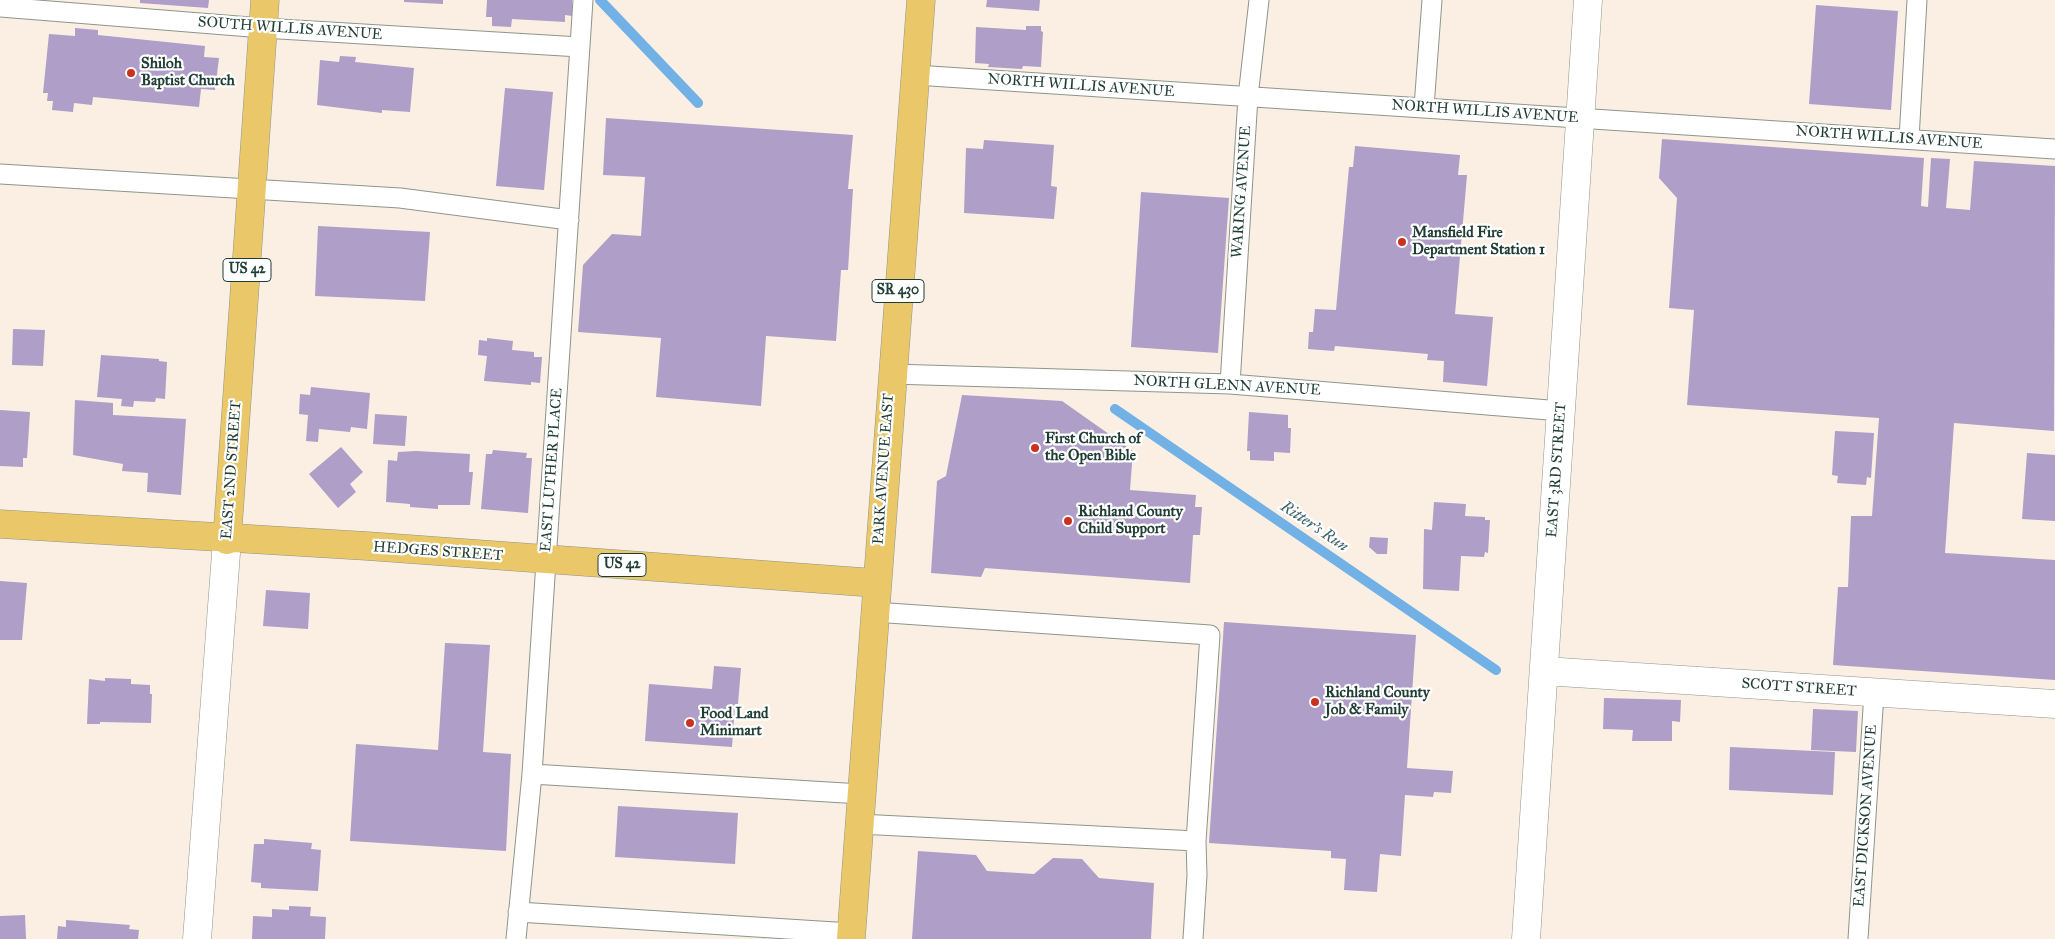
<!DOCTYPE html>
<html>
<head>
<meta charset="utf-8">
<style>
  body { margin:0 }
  canvas { display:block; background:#faefe2 }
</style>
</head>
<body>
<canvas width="2055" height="939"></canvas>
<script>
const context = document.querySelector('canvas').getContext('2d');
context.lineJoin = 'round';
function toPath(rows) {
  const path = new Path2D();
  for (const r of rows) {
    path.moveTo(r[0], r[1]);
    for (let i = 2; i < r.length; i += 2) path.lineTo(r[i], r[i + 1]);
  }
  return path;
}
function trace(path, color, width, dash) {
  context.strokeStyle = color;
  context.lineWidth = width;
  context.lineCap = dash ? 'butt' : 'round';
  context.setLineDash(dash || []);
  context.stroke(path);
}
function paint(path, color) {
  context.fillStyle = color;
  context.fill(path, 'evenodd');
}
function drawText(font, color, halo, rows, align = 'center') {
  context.font = font + ' "IM FELL Great Primer",serif';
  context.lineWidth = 4.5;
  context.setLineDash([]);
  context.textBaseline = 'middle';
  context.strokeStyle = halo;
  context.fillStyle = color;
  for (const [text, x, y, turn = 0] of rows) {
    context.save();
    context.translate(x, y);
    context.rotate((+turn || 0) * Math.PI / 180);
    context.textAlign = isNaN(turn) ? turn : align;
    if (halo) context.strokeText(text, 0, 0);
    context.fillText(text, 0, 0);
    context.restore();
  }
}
trace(toPath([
  [600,0,698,103],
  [1115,409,1496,670]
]), '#71b1e5', 10);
paint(toPath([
  [140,0,209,0,208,8,140,3],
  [404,0,443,0,443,4,404,2],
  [487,0,572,0,572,16,565,15,565,22,512,19,511,27,492,26,492,17,486,17],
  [987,0,1040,0,1039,11,986,7],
  [1816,5,1898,11,1891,110,1809,104],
  [1026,26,1041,26,1041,31,1043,32,1041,67,1023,66,1022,69,988,67,989,64,975,63,976,27,1026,30],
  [75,28,98,30,98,35,205,46,204,57,219,58,215,90,201,89,199,107,93,97,92,105,74,103,73,112,52,110,53,101,47,101,48,93,43,93,49,34,75,36],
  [340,56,356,57,355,62,414,68,410,112,382,110,382,113,317,105,320,60,339,62],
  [505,88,553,92,544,190,496,186],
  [606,118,853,135,848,189,853,189,848,270,841,270,836,341,766,336,761,406,656,397,661,338,578,332,583,265,612,234,641,236,645,177,603,175],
  [1662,139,1924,158,1921,206,1928,207,1931,158,1950,159,1946,208,1970,210,1974,161,2055,166,2054,431,1954,423,1945,553,2055,560,2055,680,1833,665,1838,587,1848,587,1851,516,1872,516,1879,418,1687,405,1694,310,1669,308,1677,198,1659,178],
  [984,140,1054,145,1051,186,1057,187,1054,219,964,213,966,148,983,149],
  [1355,146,1460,155,1458,175,1467,175,1455,314,1493,317,1487,386,1443,382,1444,361,1427,360,1428,354,1335,346,1334,351,1308,349,1309,332,1313,332,1315,309,1336,310,1349,167,1353,167],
  [1141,192,1229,198,1218,353,1131,347],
  [318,226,430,232,425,301,315,296],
  [13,329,45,330,43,366,12,365],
  [487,338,513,341,512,350,534,352,534,357,542,357,540,383,531,382,531,385,484,381,487,356,478,355,479,340,487,341],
  [101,355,159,359,159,361,167,362,165,399,156,398,155,402,134,401,133,407,121,406,122,399,97,397],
  [311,387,370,393,367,429,351,427,350,432,319,429,318,442,306,441,308,415,299,414,300,394,310,395],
  [962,395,1062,401,1133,451,1130,490,1196,495,1195,507,1202,507,1200,535,1193,535,1190,583,985,568,981,577,931,573,937,481,946,476],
  [75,400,113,403,113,415,186,419,181,495,147,492,148,473,122,471,123,464,73,455],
  [0,410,30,412,27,458,23,458,23,467,0,466],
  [1249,412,1288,415,1288,428,1291,428,1290,453,1274,452,1274,461,1250,460,1250,451,1247,451],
  [375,414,407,416,405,446,373,444],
  [1835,431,1874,433,1871,478,1867,477,1866,485,1837,483,1838,476,1832,475],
  [341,447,363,472,350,484,356,492,338,508,309,474],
  [493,450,527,453,526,458,532,458,528,513,481,509,486,454,492,454],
  [416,451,470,454,469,472,473,472,470,505,438,505,438,509,410,507,410,504,386,502,388,460,397,461,398,452],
  [2027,453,2055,455,2055,521,2022,519],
  [1434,502,1466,504,1465,516,1485,517,1485,520,1490,520,1488,553,1485,552,1484,557,1461,556,1459,591,1423,589,1424,529,1432,530],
  [1370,537,1388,538,1387,554,1377,554,1369,547],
  [0,581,27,583,22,640,0,640],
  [266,590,310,593,308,629,263,626],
  [1224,622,1416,635,1407,768,1453,771,1451,793,1434,792,1433,797,1405,795,1401,856,1380,854,1377,892,1344,890,1346,859,1331,858,1331,851,1209,843],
  [445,643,490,645,483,752,511,754,506,851,350,841,356,744,438,750],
  [714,666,741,668,738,704,735,704,732,747,645,741,649,684,712,689],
  [105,678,131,679,131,684,150,685,150,694,152,694,151,723,100,722,100,724,87,724,89,679,105,681],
  [1604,698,1681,700,1680,722,1672,721,1672,741,1632,741,1633,730,1603,729],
  [1813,709,1858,711,1856,752,1811,750],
  [1730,747,1835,752,1833,795,1729,790],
  [618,806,738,813,735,864,615,857],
  [264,839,312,843,311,849,321,850,318,891,261,888,261,883,251,882,254,844,264,844],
  [918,851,976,855,987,871,1034,874,1053,858,1082,859,1099,878,1154,883,1151,939,912,939],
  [289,906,311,907,310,916,326,917,325,939,252,939,253,916,272,917,272,909,289,910],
  [25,915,26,939,0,939,0,916],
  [66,920,130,925,129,929,139,930,138,939,57,939,58,926,66,927]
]), '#ae9ec8');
const service = toPath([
  [0,7,263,28,580,47],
  [915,75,2055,149],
  [1424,107,1432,0],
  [1909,139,1917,0],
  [0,174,400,198,569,220],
  [891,374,1230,384,1561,411],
  [1230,384,1248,97,1259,0],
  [874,612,1210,635,1196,841,1197,875,1193,939],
  [532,774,861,794],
  [859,824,1196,841],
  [518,912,851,933],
  [516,939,532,774,583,0],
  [1858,939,1874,693]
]);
const minor = toPath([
  [1544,671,2055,704],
  [1526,939,1588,0]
]);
const tertiary = toPath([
  [197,939,227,540]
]);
const primary = toPath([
  [0,524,367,546,876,583],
  [227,540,265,0],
  [851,939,921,0]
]);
trace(service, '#8c968b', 21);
trace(minor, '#8c968b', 29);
trace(tertiary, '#8c968b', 29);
trace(primary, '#8c968b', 29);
trace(service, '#fff', 19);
trace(minor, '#fff', 28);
trace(tertiary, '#fff', 28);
trace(primary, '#eac769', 28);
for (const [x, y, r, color] of [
  [131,73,5,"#c8321e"],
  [1402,242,5,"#c8321e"],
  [1035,448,5,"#c8321e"],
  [1068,521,5,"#c8321e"],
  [1315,702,5,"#c8321e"],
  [690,723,5,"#c8321e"]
]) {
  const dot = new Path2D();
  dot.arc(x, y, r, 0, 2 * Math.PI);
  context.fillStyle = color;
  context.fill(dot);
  trace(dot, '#fff', 2);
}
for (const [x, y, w] of [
  [247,270,48],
  [898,291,52],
  [622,565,48]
]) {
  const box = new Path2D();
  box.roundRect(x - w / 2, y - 11.5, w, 23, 4);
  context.fillStyle = '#fff';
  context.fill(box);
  trace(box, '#1f3d34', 1);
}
drawText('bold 14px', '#1f3d34', null, [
  ["US 42",247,270],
  ["SR 430",898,291],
  ["US 42",622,565]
]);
drawText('15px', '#1f3d34', '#fff', [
  ["SOUTH WILLIS AVENUE",290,29,4],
  ["NORTH WILLIS AVENUE",1081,86,4],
  ["NORTH WILLIS AVENUE",1485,112,4],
  ["NORTH WILLIS AVENUE",1889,138,4],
  ["WARING AVENUE",1242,192,-86],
  ["NORTH GLENN AVENUE",1227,386,3],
  ["PARK AVENUE EAST",884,469,-86],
  ["EAST 2ND STREET",232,470,-86],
  ["EAST LUTHER PLACE",552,470,-86],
  ["EAST 3RD STREET",1557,470,-86],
  ["HEDGES STREET",438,552,4],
  ["SCOTT STREET",1799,688,4],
  ["EAST DICKSON AVENUE",1866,816,-86]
]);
drawText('bold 15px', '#1f3d34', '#fff', [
  ["Shiloh",141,64],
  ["Baptist Church",141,81],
  ["Mansfield Fire",1412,233],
  ["Department Station 1",1412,250],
  ["First Church of",1045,439],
  ["the Open Bible",1045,456],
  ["Richland County",1078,512],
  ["Child Support",1078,529],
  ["Richland County",1325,693],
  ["Job & Family",1325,710],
  ["Food Land",700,714],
  ["Minimart",700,731]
], 'left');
drawText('italic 16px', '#386069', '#fff', [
  ["Ritter's Run",1314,527,34]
]);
</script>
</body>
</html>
